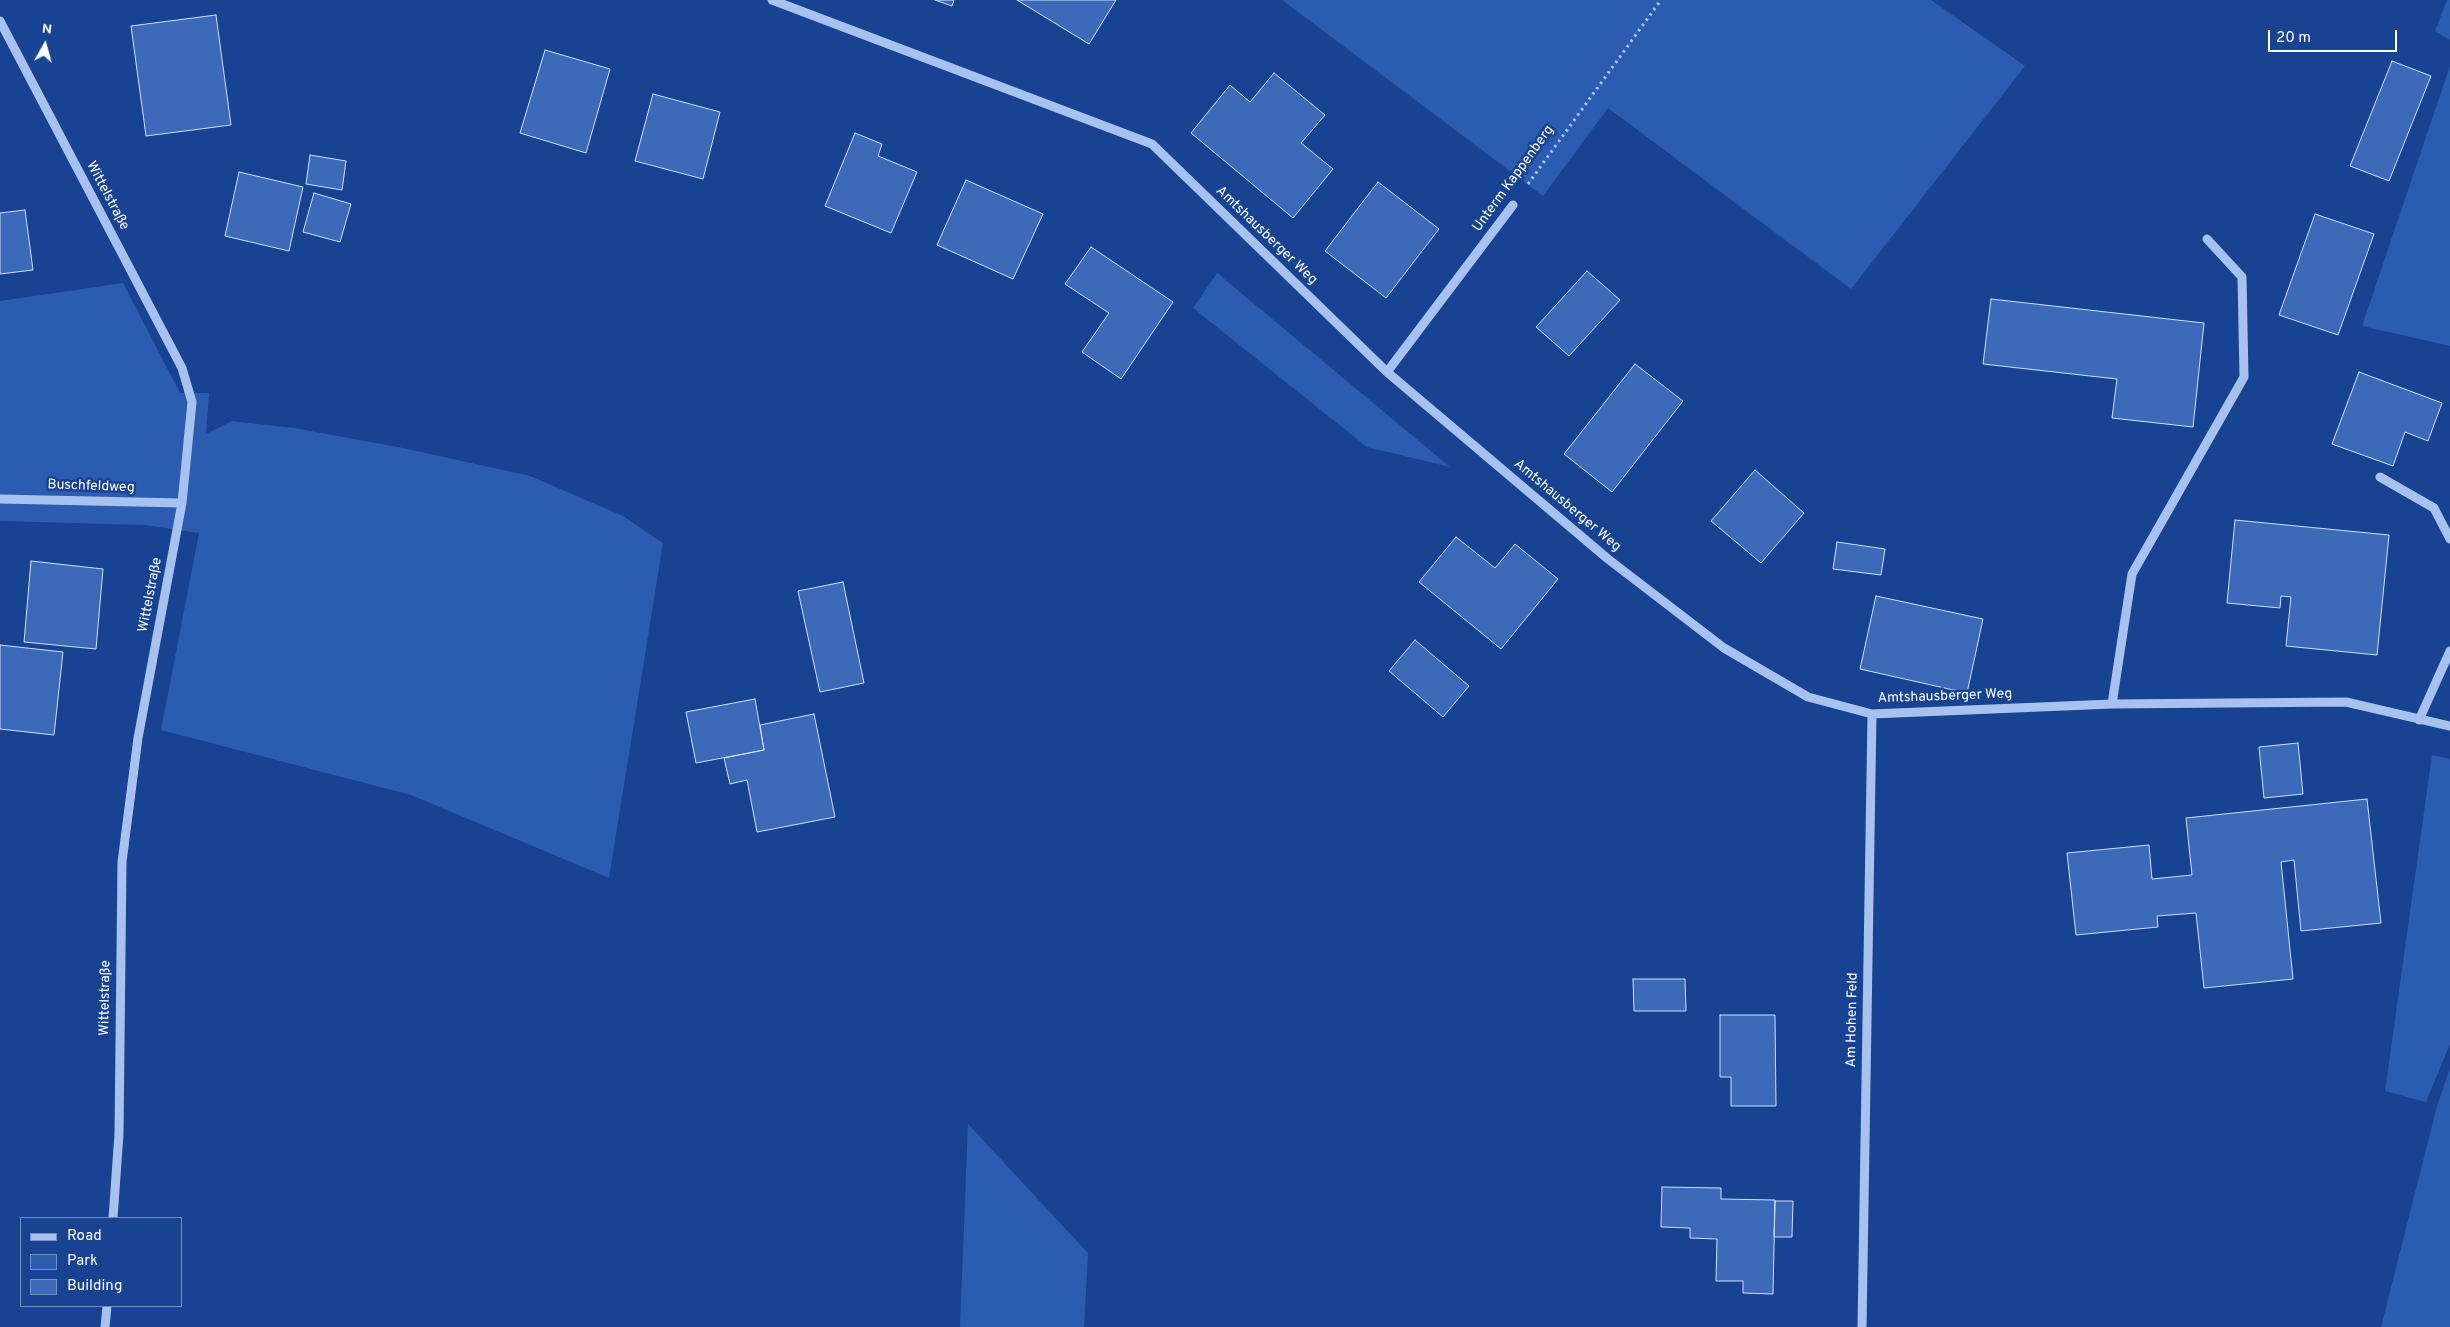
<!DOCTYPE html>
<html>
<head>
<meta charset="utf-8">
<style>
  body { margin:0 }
  #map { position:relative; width:2450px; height:1327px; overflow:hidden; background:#184392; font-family:Overpass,sans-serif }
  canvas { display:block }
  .legend { position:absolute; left:20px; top:1217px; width:162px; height:90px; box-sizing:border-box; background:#184392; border:1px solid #748ebe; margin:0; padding:6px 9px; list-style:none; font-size:15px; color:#fff }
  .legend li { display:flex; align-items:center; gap:10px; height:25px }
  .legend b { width:25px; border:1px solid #748ebe }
  .north { position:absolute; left:20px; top:20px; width:50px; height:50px; -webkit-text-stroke:4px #184392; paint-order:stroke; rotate:7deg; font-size:14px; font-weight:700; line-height:20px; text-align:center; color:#fff }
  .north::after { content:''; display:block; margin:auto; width:18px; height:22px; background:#fff; clip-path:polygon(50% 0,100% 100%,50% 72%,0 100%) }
  .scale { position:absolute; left:2268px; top:30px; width:129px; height:22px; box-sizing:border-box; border:2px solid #fff; border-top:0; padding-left:6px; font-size:15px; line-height:18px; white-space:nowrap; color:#fff; -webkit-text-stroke:4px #184392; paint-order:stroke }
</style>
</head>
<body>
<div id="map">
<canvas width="2450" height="1327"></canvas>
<ul class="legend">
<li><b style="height:6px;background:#a8c2f0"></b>Road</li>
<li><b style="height:14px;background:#2b5cb0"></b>Park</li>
<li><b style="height:14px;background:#3d6ab8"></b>Building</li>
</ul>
<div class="north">N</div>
<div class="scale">20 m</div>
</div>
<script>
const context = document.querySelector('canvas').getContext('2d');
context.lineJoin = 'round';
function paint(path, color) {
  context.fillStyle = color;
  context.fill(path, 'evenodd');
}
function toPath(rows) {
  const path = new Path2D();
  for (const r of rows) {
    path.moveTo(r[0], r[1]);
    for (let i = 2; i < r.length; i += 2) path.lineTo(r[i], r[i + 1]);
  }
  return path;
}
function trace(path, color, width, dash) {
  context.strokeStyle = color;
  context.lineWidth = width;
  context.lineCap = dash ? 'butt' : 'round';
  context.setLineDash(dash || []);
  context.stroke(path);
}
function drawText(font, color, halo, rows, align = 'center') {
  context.font = font + ' Overpass,sans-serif';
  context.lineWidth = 5;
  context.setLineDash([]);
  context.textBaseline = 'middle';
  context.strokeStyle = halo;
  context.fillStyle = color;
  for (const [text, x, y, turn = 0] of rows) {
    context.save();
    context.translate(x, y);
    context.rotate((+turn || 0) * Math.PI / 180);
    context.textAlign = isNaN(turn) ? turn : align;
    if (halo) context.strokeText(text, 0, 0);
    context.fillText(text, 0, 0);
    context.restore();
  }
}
paint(toPath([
  [1282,0,1931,0,2025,66,1851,289,1608,108,1543,196],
  [2447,0,2450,0,2450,40,2435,31],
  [2450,66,2450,346,2362,326],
  [1217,273,1450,467,1367,447,1193,308],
  [123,283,180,393,209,393,206,434,232,421,294,428,403,448,530,476,623,516,663,543,609,878,411,795,161,730,199,533,145,525,0,521,0,301],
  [2432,755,2450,759,2450,1044,2426,1102,2385,1091],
  [2450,1068,2450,1327,2381,1327,2437,1106],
  [968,1124,1088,1253,1084,1327,960,1327]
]), '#2b5cb0');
const building = toPath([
  [935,0,954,0,952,6,935,0],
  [1017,0,1116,0,1089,44,1017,0],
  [216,15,231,125,146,136,131,26,216,15],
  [545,50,610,69,586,153,520,133,545,50],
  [2392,61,2431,76,2389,181,2350,166,2392,61],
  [1274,73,1325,115,1301,143,1333,169,1293,218,1191,133,1230,85,1250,102,1274,73],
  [653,94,720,112,703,179,635,161,653,94],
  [855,133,882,144,878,156,917,172,891,233,825,206,855,133],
  [310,155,346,161,342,190,306,184,310,155],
  [239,172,303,187,289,251,225,236,239,172],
  [966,180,1043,214,1013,279,937,245,966,180],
  [1378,182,1439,229,1386,298,1325,251,1378,182],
  [314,193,351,204,340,242,303,232,314,193],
  [25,210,33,270,0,274,0,213,25,210],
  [2315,214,2374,234,2338,335,2279,315,2315,214],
  [1091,247,1173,302,1121,379,1082,352,1109,313,1065,284,1091,247],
  [1587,271,1620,300,1569,356,1536,327,1587,271],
  [1991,299,2204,323,2193,427,2112,418,2117,379,1983,364,1991,299],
  [1635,364,1683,401,1612,492,1564,454,1635,364],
  [2359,372,2442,403,2428,441,2405,432,2393,466,2332,444,2359,372],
  [1755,470,1804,513,1761,563,1711,521,1755,470],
  [2235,520,2389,535,2377,655,2286,646,2291,597,2281,596,2280,608,2227,603,2235,520],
  [1456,537,1495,568,1515,544,1558,579,1501,649,1419,582,1456,537],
  [1837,542,1885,549,1881,575,1833,569,1837,542],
  [31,561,103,569,96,649,24,642,31,561],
  [843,582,864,683,820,692,798,591,843,582],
  [1876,596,1983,619,1967,693,1860,669,1876,596],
  [1415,640,1469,686,1443,717,1389,671,1415,640],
  [0,645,63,652,54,735,0,729,0,645],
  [755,699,764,750,696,763,686,712,755,699],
  [814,714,835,817,757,832,747,780,730,784,724,758,764,750,760,725,814,714],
  [2298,743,2303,794,2264,798,2259,747,2298,743],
  [2367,799,2381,923,2301,931,2294,860,2281,862,2293,979,2204,988,2196,913,2157,916,2158,927,2076,935,2067,853,2149,845,2152,879,2192,875,2186,818,2367,799],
  [1633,979,1685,979,1686,1011,1634,1011,1633,979],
  [1720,1015,1775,1015,1776,1106,1731,1106,1731,1077,1720,1077,1720,1015],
  [1662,1187,1721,1188,1721,1199,1775,1200,1773,1294,1743,1293,1743,1281,1716,1281,1717,1239,1690,1238,1690,1228,1661,1227,1662,1187],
  [1775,1201,1793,1201,1792,1237,1774,1237,1775,1201]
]);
paint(building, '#3d6ab8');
trace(building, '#cedffb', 1);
trace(toPath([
  [1528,184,1661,0]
]), '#a8c2f0', 3, [2.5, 4]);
trace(toPath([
  [772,0,1152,144,1387,372,1608,559,1724,648,1808,697,1872,714,2112,704,2346,702,2450,726],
  [0,21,182,368,192,402,182,503,138,738,122,862,119,1134,113,1218],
  [1387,372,1513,205],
  [2380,477,2434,508,2450,539],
  [0,499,182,503],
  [2112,704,2132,574,2244,377,2242,277,2207,239],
  [2419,720,2450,651],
  [105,1327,107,1306],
  [1862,1327,1872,714]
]), '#a8c2f0', 9);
drawText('14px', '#fff', '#184392', [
  ["Unterm Kappenberg",1514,179,-54],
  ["Wittelstraße",107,196,62],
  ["Amtshausberger Weg",1266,236,44],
  ["Buschfeldweg",91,487,2],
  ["Amtshausberger Weg",1567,506,40],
  ["Wittelstraße",151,595,-79],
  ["Amtshausberger Weg",1945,697,-2],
  ["Wittelstraße",106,998,-89],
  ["Am Hohen Feld",1853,1020,-89]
]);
</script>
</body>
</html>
